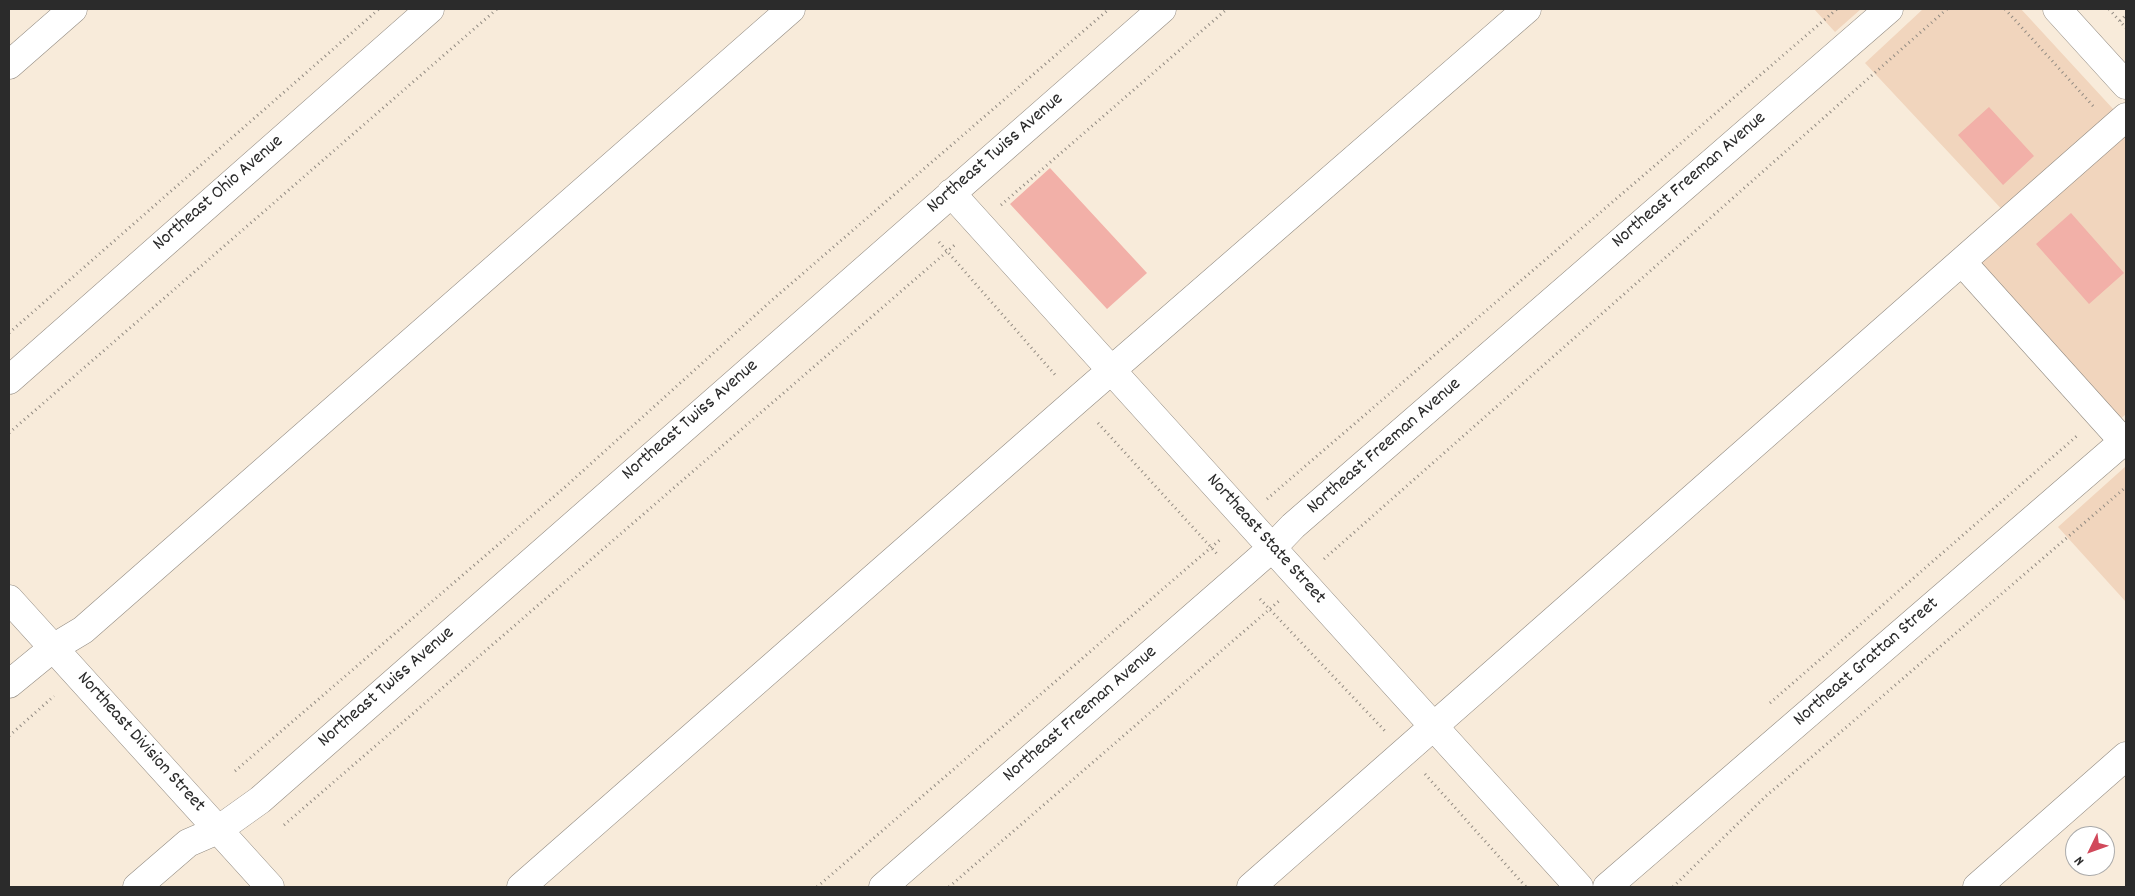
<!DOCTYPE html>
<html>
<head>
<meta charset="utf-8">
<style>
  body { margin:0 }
  #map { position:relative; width:2135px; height:896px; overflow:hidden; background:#f8ebda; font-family:Dekko,sans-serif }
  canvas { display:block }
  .frame { position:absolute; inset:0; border:10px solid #2b2b2b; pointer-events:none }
  .north { position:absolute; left:2065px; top:826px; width:50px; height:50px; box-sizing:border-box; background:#fff; border:1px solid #aaa; border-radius:50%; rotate:228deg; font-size:14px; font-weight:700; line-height:20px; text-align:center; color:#2b2b2b }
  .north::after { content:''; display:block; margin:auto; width:18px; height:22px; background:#d1495b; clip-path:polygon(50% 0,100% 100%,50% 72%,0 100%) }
</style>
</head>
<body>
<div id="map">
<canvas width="2135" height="896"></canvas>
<div class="frame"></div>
<div class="north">N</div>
</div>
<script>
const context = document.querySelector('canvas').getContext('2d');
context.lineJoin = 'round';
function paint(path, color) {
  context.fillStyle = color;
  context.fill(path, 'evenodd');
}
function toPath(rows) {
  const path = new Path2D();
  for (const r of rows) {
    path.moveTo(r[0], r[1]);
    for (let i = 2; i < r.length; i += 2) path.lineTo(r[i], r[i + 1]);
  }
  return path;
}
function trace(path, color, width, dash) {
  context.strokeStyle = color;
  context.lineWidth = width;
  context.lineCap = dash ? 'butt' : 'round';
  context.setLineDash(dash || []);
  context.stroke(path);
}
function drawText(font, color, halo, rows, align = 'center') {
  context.font = font + ' Dekko,sans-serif';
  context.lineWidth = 4;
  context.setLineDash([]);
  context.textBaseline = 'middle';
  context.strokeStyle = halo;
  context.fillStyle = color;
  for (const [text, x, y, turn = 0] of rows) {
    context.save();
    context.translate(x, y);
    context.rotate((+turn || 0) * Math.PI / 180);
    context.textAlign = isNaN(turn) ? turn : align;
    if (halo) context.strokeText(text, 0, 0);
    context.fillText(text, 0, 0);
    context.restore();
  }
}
paint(toPath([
  [1814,9,1861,9,1835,32],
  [1923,9,2021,9,2126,123,2126,414,2107,431,1955,263,2008,216,1865,63],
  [2126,466,2126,602,2058,527]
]), '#f1d5bd');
paint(toPath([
  [1989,107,2034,156,2003,185,1958,135],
  [1050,168,1147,273,1107,309,1010,204],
  [2071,213,2124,273,2089,304,2036,244]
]), '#f2b0a8');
const minor = toPath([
  [9,65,73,9],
  [951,193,1579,887],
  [1962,262,2123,441],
  [9,380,430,9],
  [9,599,270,887],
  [9,684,53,648,83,630,791,9],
  [137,887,188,843,218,830,260,800,1162,9],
  [521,887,1077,400,1527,9],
  [883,887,1239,577,1272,548,1293,526,1889,9],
  [1251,887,2126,117],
  [1607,887,2126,439],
  [1977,887,2126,756]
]);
const major = toPath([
  [2057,9,2126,85]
]);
trace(minor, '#928b82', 29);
trace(major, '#928b82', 29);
trace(toPath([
  [2005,9,2094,107],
  [2109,9,2126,28],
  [2120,21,2126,15],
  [1001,205,1227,9],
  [939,242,1057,377],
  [9,333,379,9],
  [1098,423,1218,555],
  [9,433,497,9],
  [1267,499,1837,9],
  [1324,559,1947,9],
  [1260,599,1385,731],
  [1770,703,2078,435],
  [9,736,54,696],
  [235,771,564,488,771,301,1109,9],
  [1425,774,1526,887],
  [284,825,957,243],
  [817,887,1222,538],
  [949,887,1279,601],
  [1673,887,1765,797,2126,487]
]), '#928b82', 3, [1, 4]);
trace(minor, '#fff', 28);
trace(major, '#fff', 28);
drawText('19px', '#2b2b2b', '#fff', [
  ["Northeast Twiss Avenue",996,154,-41],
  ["Northeast Freeman Avenue",1690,181,-41],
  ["Northeast Ohio Avenue",219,194,-41],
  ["Northeast Twiss Avenue",691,421,-41],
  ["Northeast Freeman Avenue",1385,447,-41],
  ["Northeast State Street",1265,540,48],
  ["Northeast Grattan Street",1867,663,-41],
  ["Northeast Twiss Avenue",387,688,-41],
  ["Northeast Freeman Avenue",1081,715,-41],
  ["Northeast Division Street",140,743,48]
]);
</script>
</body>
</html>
